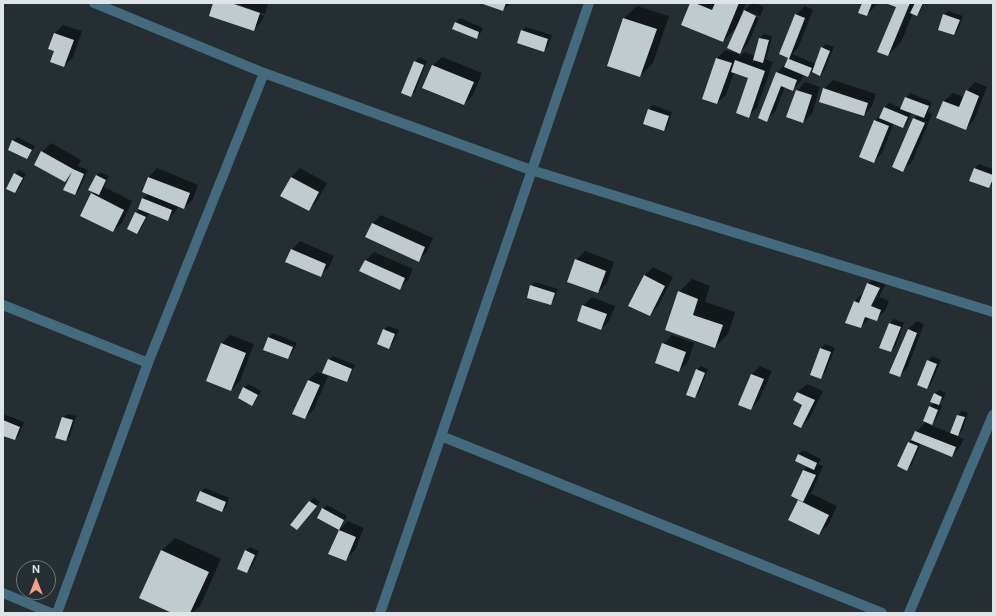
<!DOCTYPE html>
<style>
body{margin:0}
#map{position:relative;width:996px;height:616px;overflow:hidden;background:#252e32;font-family:"DM Sans",sans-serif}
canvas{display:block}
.frame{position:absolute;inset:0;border:4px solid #dfe4e7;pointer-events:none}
.north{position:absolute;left:16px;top:560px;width:40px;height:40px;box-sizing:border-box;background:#252e32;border:1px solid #6f777a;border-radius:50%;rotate:0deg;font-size:11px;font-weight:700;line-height:16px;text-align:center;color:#dfe4e7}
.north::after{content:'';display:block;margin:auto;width:14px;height:18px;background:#f49e88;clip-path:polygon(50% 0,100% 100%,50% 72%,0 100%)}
</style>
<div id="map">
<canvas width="996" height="616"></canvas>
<div class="frame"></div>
<div class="north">N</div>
</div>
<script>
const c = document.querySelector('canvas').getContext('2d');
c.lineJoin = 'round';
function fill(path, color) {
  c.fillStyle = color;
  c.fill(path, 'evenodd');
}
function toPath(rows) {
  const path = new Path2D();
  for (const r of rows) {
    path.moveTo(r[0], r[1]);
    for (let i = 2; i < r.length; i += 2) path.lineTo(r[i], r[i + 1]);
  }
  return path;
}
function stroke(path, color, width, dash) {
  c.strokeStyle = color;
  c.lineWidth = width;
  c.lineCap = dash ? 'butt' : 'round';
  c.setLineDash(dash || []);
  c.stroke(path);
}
fill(toPath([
 [215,3,228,3,264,16,262,21,254,30],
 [234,3,264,3,268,4,265,14],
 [482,3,510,3,503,10],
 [691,3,746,3,741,14,752,3,755,3,764,7,760,16,747,11,747,13,759,18,748,44,739,53,738,26,723,41],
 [863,3,878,3,867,15],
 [888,3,924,3,921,10,917,15,913,13,901,42,888,55,897,7],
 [637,6,669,16,653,63,640,76,624,18],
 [805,6,813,10,798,48,792,54,816,64,822,48,826,44,834,47,824,71,820,75,812,71,808,75,804,74,801,81,793,90,785,87,775,112,766,120,777,73,785,64,787,64,790,57,781,54,796,15],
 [948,11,963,16,958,30,954,34,944,15],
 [460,18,483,28,480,34,476,38,453,28,456,22],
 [63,25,82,31,73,57,64,66,55,33],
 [526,27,552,35,548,46,544,51,522,31],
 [764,34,772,36,767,57,765,59,773,62,757,108,748,116,749,77,734,72,726,95,717,103,703,98,717,58,726,50,740,54,738,58,744,52,755,56,760,38],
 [419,57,427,61,415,92,411,96,415,62],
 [442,57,482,73,473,95,464,104,424,87,433,65],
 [833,80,876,94,872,106,864,115,824,89],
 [805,82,820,87,812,114,803,122,797,91],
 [975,82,987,87,974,120,966,128,944,101,953,93,964,97,967,91],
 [910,93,932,102,928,112,932,114,912,162,903,170,914,119,918,115,911,113,907,123,903,127,894,123,882,153,874,162,875,121,883,112,885,107,889,103,901,108,906,98],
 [653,105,672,112,668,126,664,130,644,123,649,109],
 [17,137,35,146,31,154,27,158,13,141],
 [51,143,81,160,78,166,88,170,79,190,75,194,71,175,65,181,42,152],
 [979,164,993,169,993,183,989,187,970,180,975,168],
 [157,168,198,185,193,199,184,208,178,206,176,211,168,220,149,213,141,229,137,233,136,213,139,210,143,199,148,194,143,192,149,177],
 [300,168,327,183,317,201,308,210,282,195,291,177],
 [19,170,26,174,19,188,15,192,15,174],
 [100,172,109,176,104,187,132,201,122,223,113,231,92,194,94,192,96,176],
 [381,215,433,238,427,252,419,260,372,224],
 [300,241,334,256,329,267,320,276,292,250],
 [585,251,614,262,607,283,598,292,576,260],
 [374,252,413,269,408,280,400,288,366,260],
 [653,267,673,277,658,306,650,315,644,276],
 [876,275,888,280,879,297,889,301,885,311,876,320,870,318,861,327,854,302,863,293,868,284],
 [692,279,710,286,705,302,735,312,728,334,715,347,666,329,679,292],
 [535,282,558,289,554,300,550,304,531,286],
 [592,297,615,306,609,321,601,329,583,306],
 [894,319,904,323,895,347,891,351,890,323],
 [917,321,924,324,908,367,899,376,891,373,908,329],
 [388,326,399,330,393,343,389,347,384,330],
 [273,333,297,343,292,354,288,358,269,337],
 [230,335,254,344,240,381,231,390,221,344],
 [672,335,694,343,688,362,679,371,663,344],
 [825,344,835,348,825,373,821,378,821,349],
 [333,356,355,365,350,377,346,381,329,360],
 [932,356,941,360,931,384,927,388,928,361],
 [701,366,708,369,699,393,695,397,697,370],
 [760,366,772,371,759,400,750,409,752,374],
 [317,372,328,376,314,409,305,418,294,414,308,380],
 [248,384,261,391,256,401,252,405,244,388],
 [807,384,823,391,809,419,801,427,804,404,794,399,798,392],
 [939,390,946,393,943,400,938,404,942,406,936,420,930,425,951,433,958,415,962,411,968,413,962,431,957,436,964,439,960,447,952,456,921,443,911,466,906,470,909,443,912,439,916,432,926,422,930,407,935,402,935,394],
 [3,414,24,422,19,435,15,439,3,435],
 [67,414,76,416,70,436,66,440,63,418],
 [803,450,821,459,818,464,823,466,812,492,810,493,837,506,828,525,819,534,799,501,800,499,793,496,804,470,808,466,796,460,799,454],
 [205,488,229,498,226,507,222,511,201,492],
 [314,497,320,502,297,529,291,525],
 [327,505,347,516,340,529,348,521,364,528,354,551,345,560,329,553,340,529,318,517,323,509],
 [175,538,221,559,200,606,192,613,174,613,140,598,162,550],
 [250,547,259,551,251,568,247,572,245,551]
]), '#0007');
fill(toPath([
 [213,3,231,3,260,13,254,31,209,16],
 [480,3,506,3,503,11],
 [690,3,695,3,712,10,715,3,739,3,723,42,681,25],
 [862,3,872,3,867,16,858,13],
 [885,3,910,3,888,56,877,52,896,7],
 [915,3,923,3,917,16,910,13],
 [744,10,756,16,740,54,727,48],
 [795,14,805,18,789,59,812,68,808,77,784,67,788,58,779,54],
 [943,14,960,20,954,35,938,30],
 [623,18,657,29,640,77,607,66],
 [455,22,479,32,477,39,452,29],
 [521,30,548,39,544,52,517,43],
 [54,33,74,40,64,67,50,62,54,51,48,49],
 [759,38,769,40,763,63,753,60],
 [821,47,830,51,820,76,812,72],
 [716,58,732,63,717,104,702,99],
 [735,60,765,71,749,118,736,113,748,78,731,72],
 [414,61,424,65,411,97,401,93],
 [432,65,474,82,464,105,422,88],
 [776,72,797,80,793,91,781,86,767,122,758,118],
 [823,88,868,103,864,116,819,102],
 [796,90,812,95,803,123,786,117],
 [966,90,979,96,966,130,936,118,943,101,959,107],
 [905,97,929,106,924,118,900,109],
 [884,107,908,117,903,128,879,118],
 [648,109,669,116,664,131,643,124],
 [913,118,925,123,903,172,892,167],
 [874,120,889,126,874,163,859,157],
 [12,140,32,150,27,159,8,150],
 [41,151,73,169,84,174,75,195,63,190,72,172,65,182,34,165],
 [974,168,993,175,993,179,989,188,969,181],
 [14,173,23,178,15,193,6,189],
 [96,175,106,180,99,195,88,190],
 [148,177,190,193,184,209,142,192],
 [291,177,319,192,309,211,280,196],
 [91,193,124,210,113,232,80,216],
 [142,198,172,210,168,221,138,209],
 [135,212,146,217,137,234,127,229],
 [372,223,425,247,419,262,365,237],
 [291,249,326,264,321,277,285,262],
 [575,259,606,271,598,293,567,282],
 [365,260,405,278,400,290,359,271],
 [644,275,665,286,650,316,628,306],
 [867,283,880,288,871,306,881,310,877,321,865,317,861,328,845,323,854,301,859,303],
 [530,285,555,293,551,305,527,298],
 [678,291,698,299,693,315,723,325,715,348,665,330],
 [582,305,607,314,601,330,577,321],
 [889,323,901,327,891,352,879,348],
 [383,329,395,334,389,349,377,344],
 [908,329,917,333,900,377,889,373],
 [268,337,293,347,288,359,263,350],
 [221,343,246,353,231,391,206,381],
 [662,343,686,352,679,372,655,363],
 [820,348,831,352,821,379,810,375],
 [328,359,352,369,347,382,322,373],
 [927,360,937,364,927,389,917,385],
 [696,369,705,373,695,398,686,395],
 [751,374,764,379,751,410,738,405],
 [308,380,320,385,305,419,292,414],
 [243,387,258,395,252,406,238,398],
 [797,392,815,400,801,428,793,424,802,405,793,400],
 [934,393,942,397,939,405,930,402],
 [929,406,938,410,932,425,923,421],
 [957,415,965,417,958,436,950,433],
 [62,417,73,420,66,441,55,438],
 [3,420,20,427,15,440,3,436],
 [915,431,956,447,952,457,911,440],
 [908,442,918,446,907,471,897,466],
 [798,454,817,463,814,470,795,461],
 [803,470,816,475,803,502,791,496],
 [200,491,226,502,222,512,196,501],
 [798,500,829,515,819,535,788,520],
 [309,501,317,506,297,530,290,525],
 [322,508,344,520,339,530,317,518],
 [339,530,356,537,346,561,328,554],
 [161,550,209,572,190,613,172,613,139,598],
 [245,550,255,555,247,573,237,569]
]), '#c0cbd0');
stroke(toPath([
 [94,3,264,73,531,170,993,312],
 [3,305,148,363],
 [441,436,882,613],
 [3,593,51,613],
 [57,613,148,363,264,73],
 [380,613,441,436,589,3],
 [909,613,993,415]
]), '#446b7d', 10);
</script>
